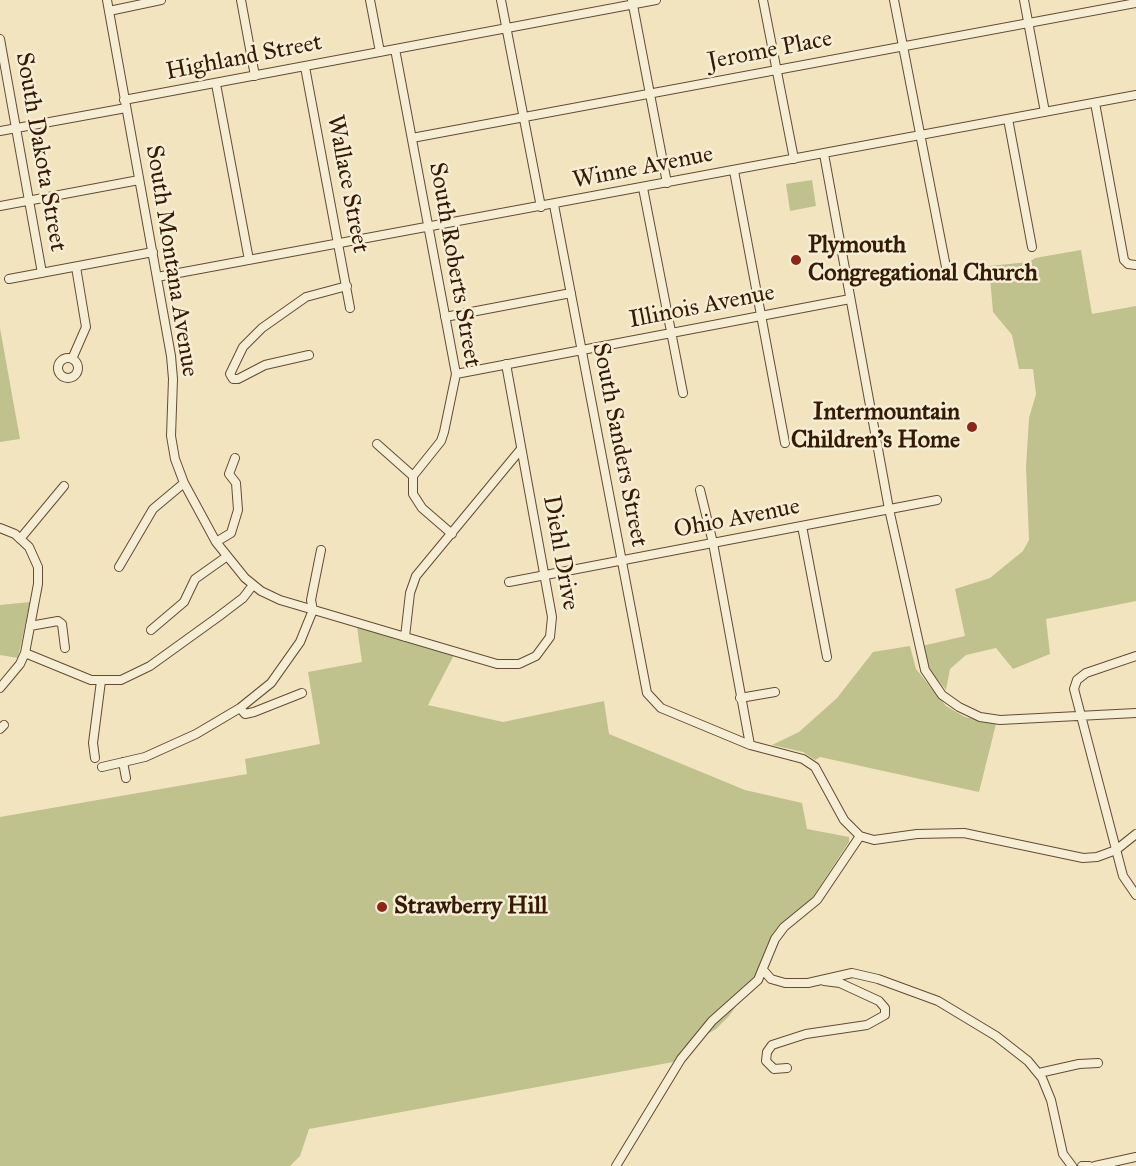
<!DOCTYPE html>
<style>
body{margin:0}
canvas{display:block;background:#f1e4bf}
</style>
<canvas width="1136" height="1166"></canvas>
<script>
const c = document.querySelector('canvas').getContext('2d');
c.lineJoin = 'round';
function fill(path, color) {
  c.fillStyle = color;
  c.fill(path, 'evenodd');
}
function toPath(rows) {
  const path = new Path2D();
  for (const r of rows) {
    if (r.length === 3) {
      path.moveTo(r[0] + r[2], r[1]);
      path.arc(r[0], r[1], r[2], 0, 2 * Math.PI);
      continue;
    }
    path.moveTo(r[0], r[1]);
    for (let i = 2; i < r.length; i += 2) path.lineTo(r[i], r[i + 1]);
  }
  return path;
}
function stroke(path, color, width, dash) {
  c.strokeStyle = color;
  c.lineWidth = width;
  c.lineCap = dash ? 'butt' : 'round';
  c.setLineDash(dash || []);
  c.stroke(path);
}
function label(font, color, halo, rows, align = 'center') {
  c.font = font + ' "IM FELL Great Primer",serif';
  c.lineWidth = 5;
  c.setLineDash([]);
  c.textBaseline = 'middle';
  c.strokeStyle = halo;
  c.fillStyle = color;
  for (const [text, x, y, turn = 0] of rows) {
    c.save();
    c.translate(x, y);
    c.rotate((+turn || 0) * Math.PI / 180);
    c.textAlign = isNaN(turn) ? turn : align;
    if (halo) c.strokeText(text, 0, 0);
    c.fillText(text, 0, 0);
    c.restore();
  }
}
fill(toPath([
 [812,180,816,206,790,211,786,184],
 [1081,250,1092,314,1136,306,1136,601,1046,619,1050,654,1013,669,996,648,966,655,950,669,946,690,931,672,922,646,965,636,955,589,990,578,1023,551,1029,540,1026,467,1029,418,1036,394,1033,369,1019,369,1012,335,993,312,989,266,1029,262,1035,258],
 [0,328,20,439,0,442],
 [30,602,18,658,0,655,0,605],
 [357,627,454,655,428,705,503,722,604,701,609,734,745,790,802,803,807,829,849,837,849,842,811,900,779,926,767,945,762,970,729,1016,716,1029,699,1039,684,1060,309,1129,300,1156,290,1166,0,1166,0,817,247,774,245,759,320,744,308,672,362,662],
 [910,646,916,669,946,706,965,717,996,724,979,792,820,757,815,760,803,752,772,745,799,732,837,698,873,652]
]), '#c0c28e');
const minor = toPath([
 [107,0,171,356,173,379,171,436,175,459,184,483,216,542,245,578,261,591,280,600,497,664,519,664,536,656,550,637,552,617,506,364],
 [241,0,255,76],
 [370,0,380,52],
 [501,0,541,207],
 [632,0,667,183],
 [763,0,794,159],
 [894,0,947,272],
 [1024,0,1045,112],
 [109,11,161,0],
 [0,39,42,273],
 [395,49,456,374,444,432,441,441,413,476,413,494,422,508,452,534],
 [305,67,350,308],
 [216,84,249,260],
 [124,100,656,0],
 [1095,103,1124,260,1128,264,1136,265],
 [1008,119,1032,247],
 [0,131,126,108],
 [412,138,1136,3],
 [824,154,889,509,925,670,942,695,959,707,980,717,1000,720,1136,713],
 [734,171,785,443],
 [643,188,683,393],
 [554,205,647,693,661,708,750,745,803,759,815,767,844,820,860,836,874,840,917,834,964,833,1083,858,1097,857,1116,850,1136,834],
 [0,206,139,180],
 [157,277,1136,95],
 [9,279,153,252],
 [445,317,571,293],
 [309,355,265,365,238,379,233,379,230,374,243,347,262,328,306,297,347,286],
 [68,368,10],
 [72,359,86,327,76,267],
 [456,374,850,299],
 [377,444,413,476],
 [700,490,713,543,750,745],
 [802,526,827,657],
 [0,528,15,534,29,547,38,567,38,584,25,653,20,664,0,688],
 [20,539,64,486],
 [216,542,231,533,238,510,236,483,229,474,235,458],
 [119,567,153,509,184,483],
 [509,582,937,500],
 [30,626,58,621,62,624,65,648],
 [151,630,184,602,195,579,226,557],
 [405,637,410,593,416,576,521,449],
 [25,653,91,680,121,680,150,666,218,617,243,598,253,585],
 [1136,656,1086,673,1077,680,1074,689,1123,876,1136,895],
 [740,698,775,692],
 [240,708,245,714,254,712,302,693],
 [0,729,4,725],
 [95,758,93,743,101,681],
 [123,762,126,778],
 [102,767,145,757,196,734,240,708,271,683,300,642,313,610,311,600,321,550],
 [764,971,771,979,785,983,808,983,852,973,878,979,938,1001,996,1036,1028,1061,1042,1078,1051,1100,1063,1154,1072,1166],
 [787,1068,774,1069,766,1061,767,1052,772,1045,806,1034,867,1025,885,1015,885,1008,879,1001,840,983,824,981],
 [1039,1073,1079,1064,1098,1063],
 [616,1166,681,1059,712,1021,758,980,775,939,784,927,817,900,860,836],
 [1082,1166,1089,1166],
 [1095,1166,1136,1157]
]);
stroke(minor, '#644c34', 10);
stroke(minor, '#f6edd5', 8);
for (const [x, y, r, color] of [
 [796,260,6,"#8f2418"],
 [972,427,6,"#8f2418"],
 [382,907,6,"#8f2418"]
]) {
  const dot = new Path2D();
  dot.arc(x, y, r, 0, 2 * Math.PI);
  c.fillStyle = color;
  c.fill(dot);
  stroke(dot, '#f6edd5', 2);
}
label('24px', '#351a05', '#f6edd5', [
 ["Jerome Place",770,51,-11],
 ["Highland Street",244,58,-11],
 ["South Dakota Street",40,152,80],
 ["Winne Avenue",643,168,-11],
 ["Wallace Street",347,184,79],
 ["South Montana Avenue",171,261,81],
 ["South Roberts Street",454,265,80],
 ["Illinois Avenue",702,307,-11],
 ["South Sanders Street",619,445,79],
 ["Ohio Avenue",737,519,-11],
 ["Diehl Drive",560,553,80]
]);
label('bold 24px', '#351a05', '#f6edd5', [
 ["Plymouth",808,246],
 ["Congregational Church",808,274],
 ["Intermountain",960,413,"right"],
 ["Children's Home",960,441,"right"],
 ["Strawberry Hill",394,907]
], 'left');
</script>
